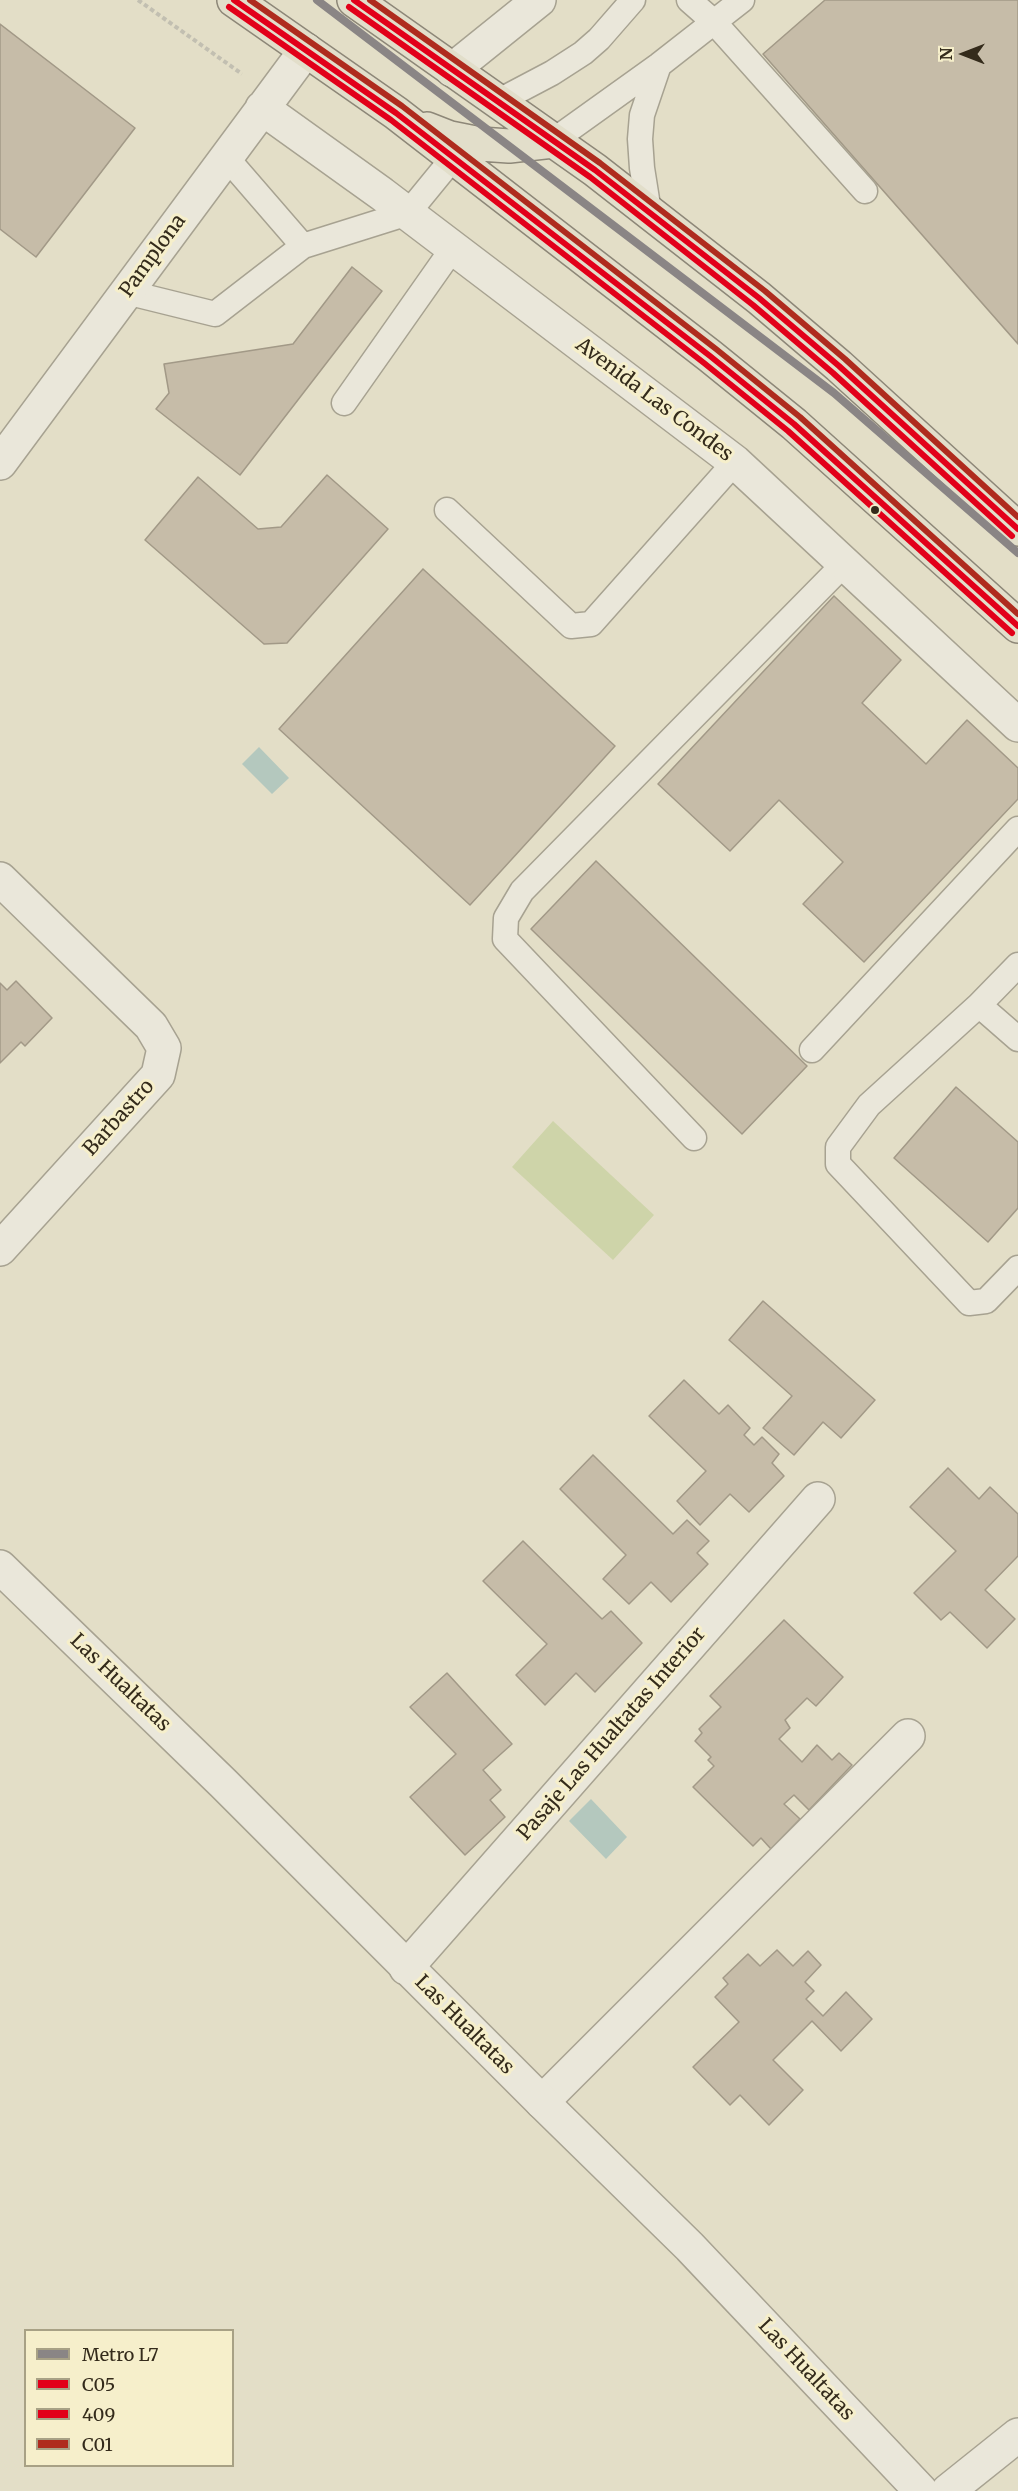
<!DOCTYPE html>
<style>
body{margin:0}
#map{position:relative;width:1018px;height:2491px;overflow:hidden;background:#e3dec7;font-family:Merriweather,serif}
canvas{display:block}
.legend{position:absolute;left:24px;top:2329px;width:210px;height:138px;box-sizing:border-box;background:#f6efcb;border:2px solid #a8a185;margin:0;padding:8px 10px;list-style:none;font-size:18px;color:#342b1b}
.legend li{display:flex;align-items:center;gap:12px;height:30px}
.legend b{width:30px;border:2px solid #a8a185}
.north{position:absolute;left:934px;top:24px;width:60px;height:60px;-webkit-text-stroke:4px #f6efcb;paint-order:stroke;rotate:270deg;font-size:16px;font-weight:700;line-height:24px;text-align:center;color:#342b1b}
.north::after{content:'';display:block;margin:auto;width:21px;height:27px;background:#342b1b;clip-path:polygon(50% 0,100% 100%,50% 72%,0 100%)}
</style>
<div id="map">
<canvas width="1018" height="2491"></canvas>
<ul class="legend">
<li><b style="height:8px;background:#8a8585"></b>Metro L7</li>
<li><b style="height:8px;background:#e2001a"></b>C05</li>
<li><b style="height:8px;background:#e2001a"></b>409</li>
<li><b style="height:8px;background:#af2b1e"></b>C01</li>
</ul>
<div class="north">N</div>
</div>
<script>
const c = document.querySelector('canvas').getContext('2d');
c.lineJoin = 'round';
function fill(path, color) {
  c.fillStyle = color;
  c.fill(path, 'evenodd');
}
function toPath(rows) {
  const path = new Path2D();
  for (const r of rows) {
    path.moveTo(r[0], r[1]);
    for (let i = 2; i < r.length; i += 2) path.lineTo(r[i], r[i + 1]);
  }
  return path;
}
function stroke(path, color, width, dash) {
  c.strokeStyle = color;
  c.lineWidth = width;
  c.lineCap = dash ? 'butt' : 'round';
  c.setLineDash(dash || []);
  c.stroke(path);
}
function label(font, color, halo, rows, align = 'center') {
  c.font = font + ' Merriweather,serif';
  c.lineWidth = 6;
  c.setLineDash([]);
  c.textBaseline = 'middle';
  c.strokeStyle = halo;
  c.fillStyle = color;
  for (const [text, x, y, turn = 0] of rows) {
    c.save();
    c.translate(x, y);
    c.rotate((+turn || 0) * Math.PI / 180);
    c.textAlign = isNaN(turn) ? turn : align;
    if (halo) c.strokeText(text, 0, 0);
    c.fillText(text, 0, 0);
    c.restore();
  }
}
fill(toPath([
 [553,1121,654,1215,613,1260,512,1167]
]), '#ced4a9');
fill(toPath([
 [259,747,289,778,272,794,242,764],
 [591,1799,627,1837,606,1859,569,1821]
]), '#b4c8be');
const building = toPath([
 [825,0,1018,0,1018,344,763,54,825,0],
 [0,24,135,128,36,257,0,229,0,24],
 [352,267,382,291,240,475,156,409,169,393,164,364,293,344,352,267],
 [327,475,388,529,287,643,264,644,145,540,198,477,258,529,281,527,327,475],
 [423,569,615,746,470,905,279,729,423,569],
 [834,596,901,660,862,703,926,764,967,720,1018,768,1018,799,864,962,803,904,843,862,779,800,730,851,658,784,834,596],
 [596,861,807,1066,742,1134,531,929,596,861],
 [16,981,52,1018,25,1046,21,1042,0,1063,0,983,7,990,16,981],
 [956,1087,1018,1142,1018,1208,988,1242,894,1158,956,1087],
 [763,1301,875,1400,841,1438,823,1422,794,1455,763,1428,792,1396,729,1340,763,1301],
 [684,1380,719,1414,728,1405,750,1428,744,1435,754,1445,762,1437,779,1454,772,1463,784,1476,749,1512,730,1494,700,1525,677,1501,706,1471,649,1416,684,1380],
 [593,1455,673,1534,687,1520,709,1541,697,1553,708,1564,671,1602,651,1582,629,1604,603,1579,626,1555,560,1489,593,1455],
 [948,1468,979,1499,990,1487,1018,1514,1018,1556,985,1590,1015,1619,987,1648,950,1612,941,1620,914,1593,956,1551,910,1507,948,1468],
 [523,1541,602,1619,611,1611,642,1643,595,1692,576,1673,545,1705,516,1675,547,1644,483,1581,523,1541],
 [784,1620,843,1677,816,1706,807,1698,785,1720,790,1728,779,1739,802,1762,817,1745,832,1760,839,1753,852,1765,809,1810,794,1795,784,1804,800,1819,771,1849,761,1838,753,1846,693,1787,714,1766,708,1760,711,1757,695,1741,702,1733,699,1729,721,1707,710,1696,784,1620],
 [447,1673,512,1744,483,1770,501,1790,490,1800,505,1817,465,1855,410,1797,456,1754,410,1707,447,1673],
 [777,1950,793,1966,808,1951,821,1965,805,1982,814,1991,806,1999,823,2016,846,1992,872,2019,841,2051,812,2021,773,2060,803,2090,769,2125,740,2095,730,2105,693,2067,739,2022,715,1997,728,1984,723,1978,748,1954,760,1966,777,1950]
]);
fill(building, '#c6bca8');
stroke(building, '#a29987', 1.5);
const service = toPath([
 [689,0,714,22,865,191],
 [497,102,552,73,583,53,599,39,633,0],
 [553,141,659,65,742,0],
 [649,212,642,168,640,139,642,115,659,65],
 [303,246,408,213,453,158],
 [126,292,215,314,303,246,226,157],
 [344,403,453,248],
 [447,510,571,626,591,624,735,462],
 [1018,965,979,1005,1018,1039],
 [979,1005,869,1105,838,1147,838,1164,969,1303,986,1301,1018,1268],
 [812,1050,1018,829],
 [694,1138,505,939,506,918,522,891,844,564]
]);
const minor = toPath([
 [452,70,539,0],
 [262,108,382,194,735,462,1018,725],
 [0,463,306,50],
 [0,879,151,1026,164,1048,158,1075,0,1249],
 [406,1968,818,1499],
 [542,2102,908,1736],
 [948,2491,1018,2435]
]);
const tertiary = toPath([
 [0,1567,223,1783,542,2102,690,2247,921,2491]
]);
const primary = toPath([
 [234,0,396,113,710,356,794,424,1018,626],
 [354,0,595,170,759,298,839,366,1018,529],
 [427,129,450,138,480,144,509,146,553,141]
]);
stroke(service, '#a7a291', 27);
stroke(minor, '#a7a291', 36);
stroke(tertiary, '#a7a291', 36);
stroke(primary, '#8d8778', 36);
stroke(toPath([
 [138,0,242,74]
]), '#c2bfb1', 4, [4.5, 3]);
stroke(service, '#eae7da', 24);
stroke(minor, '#eae7da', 33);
stroke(tertiary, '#eae7da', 33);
stroke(primary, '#e2deca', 33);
stroke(toPath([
 [234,0,396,113,710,356,794,424,1018,626],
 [354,0,595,170,759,298,839,366,1018,529]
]), '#e2001a', 6);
stroke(toPath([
 [229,7,391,120,704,363,788,431,1012,633],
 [349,7,590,177,753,305,833,373,1012,536]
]), '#e2001a', 6);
stroke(toPath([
 [250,0,402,106,716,349,800,417,1018,614],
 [370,0,600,163,765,291,845,359,1018,517]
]), '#af2b1e', 6);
stroke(toPath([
 [317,0,834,393,1018,553]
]), '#8a8585', 8);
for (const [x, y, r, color] of [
 [875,510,5,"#342b1b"]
]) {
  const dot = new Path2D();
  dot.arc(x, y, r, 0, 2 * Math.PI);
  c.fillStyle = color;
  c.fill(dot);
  stroke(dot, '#f6efcb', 2);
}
label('20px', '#342b1b', '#f6efcb', [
 ["Pamplona",153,256,-54],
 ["Avenida Las Condes",654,400,37],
 ["Barbastro",119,1118,-48],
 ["Las Hualtatas",120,1683,44],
 ["Pasaje Las Hualtatas Interior",612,1734,-49],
 ["Las Hualtatas",464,2025,45],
 ["Las Hualtatas",806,2370,47]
]);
</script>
